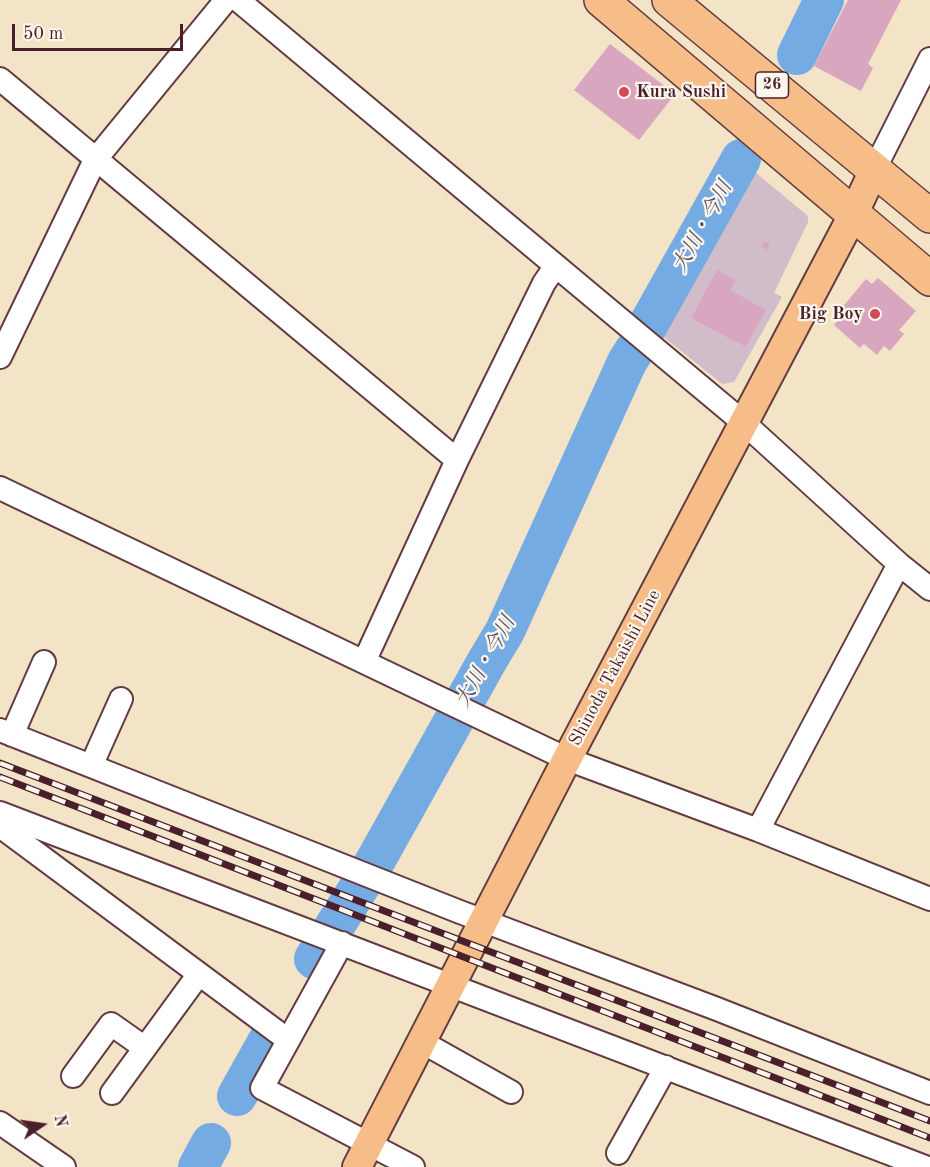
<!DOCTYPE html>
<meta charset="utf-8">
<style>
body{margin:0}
#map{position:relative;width:930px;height:1167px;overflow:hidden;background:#f3e3c7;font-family:"Old Standard TT",serif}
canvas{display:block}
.north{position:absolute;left:12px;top:1095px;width:60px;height:60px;-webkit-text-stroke:4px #fbf7ec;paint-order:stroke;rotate:77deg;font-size:16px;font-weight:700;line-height:24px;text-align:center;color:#4a1f2b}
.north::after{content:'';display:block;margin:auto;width:21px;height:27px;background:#4a1f2b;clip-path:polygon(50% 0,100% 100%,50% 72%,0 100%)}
.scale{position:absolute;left:12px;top:24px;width:171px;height:27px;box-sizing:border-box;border:3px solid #4a1f2b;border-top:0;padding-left:8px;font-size:18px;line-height:21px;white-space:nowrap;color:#4a1f2b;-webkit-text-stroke:4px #fbf7ec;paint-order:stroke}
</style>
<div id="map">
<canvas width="930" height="1167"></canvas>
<div class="north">N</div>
<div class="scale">50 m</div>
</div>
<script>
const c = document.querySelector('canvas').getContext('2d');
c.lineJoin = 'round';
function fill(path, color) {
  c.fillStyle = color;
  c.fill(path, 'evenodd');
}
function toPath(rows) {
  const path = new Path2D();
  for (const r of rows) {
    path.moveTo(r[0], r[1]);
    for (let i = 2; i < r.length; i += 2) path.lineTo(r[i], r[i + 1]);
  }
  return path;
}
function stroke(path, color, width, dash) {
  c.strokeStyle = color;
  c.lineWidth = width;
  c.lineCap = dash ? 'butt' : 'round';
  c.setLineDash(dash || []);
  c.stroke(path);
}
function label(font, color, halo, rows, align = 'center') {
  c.font = font + ' "Old Standard TT","Noto Serif JP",serif';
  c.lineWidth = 4.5;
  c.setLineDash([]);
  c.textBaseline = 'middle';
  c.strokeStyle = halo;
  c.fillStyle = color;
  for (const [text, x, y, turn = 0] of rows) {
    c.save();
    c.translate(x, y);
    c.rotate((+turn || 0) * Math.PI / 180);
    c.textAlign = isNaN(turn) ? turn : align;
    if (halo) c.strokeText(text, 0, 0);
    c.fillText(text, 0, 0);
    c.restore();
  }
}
fill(toPath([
 [755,172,808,216,808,222,774,293,782,297,734,382,722,384,659,333]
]), '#d1bdca');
stroke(toPath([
 [797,55,824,0],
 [647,327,741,159],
 [314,959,373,865,487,661,505,631,627,362,634,351],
 [237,1096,270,1037],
 [198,1167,211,1143]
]), '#74abe3', 40);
fill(toPath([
 [848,0,901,0,868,64,873,68,861,91,814,66],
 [610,44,675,94,639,140,574,90],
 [764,241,770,244,767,250,762,247],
 [717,270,736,280,730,290,766,310,746,347,691,318],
 [878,278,916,311,899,330,904,334,890,351,884,346,877,355,864,344,860,348,834,325,838,320,834,317,866,279,872,284]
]), '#d9a6bf');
const minor = toPath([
 [238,0,744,423,899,564,930,589],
 [0,79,457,460],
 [874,170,930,59],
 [0,357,95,160,226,0],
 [0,488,567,759,758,830,930,899],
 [364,662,457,460,544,283,555,267],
 [0,730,460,912,717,1009,930,1093],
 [12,735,44,662],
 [91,766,121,699],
 [0,813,925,1167],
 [0,826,288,1040],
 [758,830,899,564],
 [342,943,262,1088,413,1167],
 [422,1042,511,1092],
 [73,1076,111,1024,145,1048],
 [112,1093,199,974],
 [0,1123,64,1167],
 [618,1153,666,1067]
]);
const major = toPath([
 [357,1167,567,759,853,215,874,170]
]);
const highway = toPath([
 [601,0,930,279],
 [669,0,930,216]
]);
stroke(minor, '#633c42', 26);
stroke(major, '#633c42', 32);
stroke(highway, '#633c42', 36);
stroke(minor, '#fff', 22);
stroke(major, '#f7bd88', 28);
stroke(highway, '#f7bd88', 33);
const rail = toPath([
 [0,763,930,1121],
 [0,777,930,1138]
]);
stroke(rail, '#4a1f2b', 7);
stroke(rail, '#fbf7ec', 4.5, [14]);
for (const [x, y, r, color] of [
 [624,92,6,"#d1495b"],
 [875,314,6,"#d1495b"]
]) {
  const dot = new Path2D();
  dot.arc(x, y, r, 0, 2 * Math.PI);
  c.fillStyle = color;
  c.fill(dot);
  stroke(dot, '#fbf7ec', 2);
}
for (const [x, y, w] of [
 [772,85,33]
]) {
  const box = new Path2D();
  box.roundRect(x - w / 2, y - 13, w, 26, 4.5);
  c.fillStyle = '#fbf7ec';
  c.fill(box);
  stroke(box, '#4a1f2b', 1.5);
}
label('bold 16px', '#4a1f2b', null, [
 ["26",772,85]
]);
label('bold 18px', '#4a1f2b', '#fbf7ec', [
 ["Kura Sushi",636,92],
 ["Big Boy",863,314,"right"]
], 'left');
label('18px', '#4a1f2b', '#fbf7ec', [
 ["Shinoda Takaishi Line",615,668,-62]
]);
label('italic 20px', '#59506b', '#fbf7ec', [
 ["大川・今川",703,227,-61],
 ["大川・今川",486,662,-61]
]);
</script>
